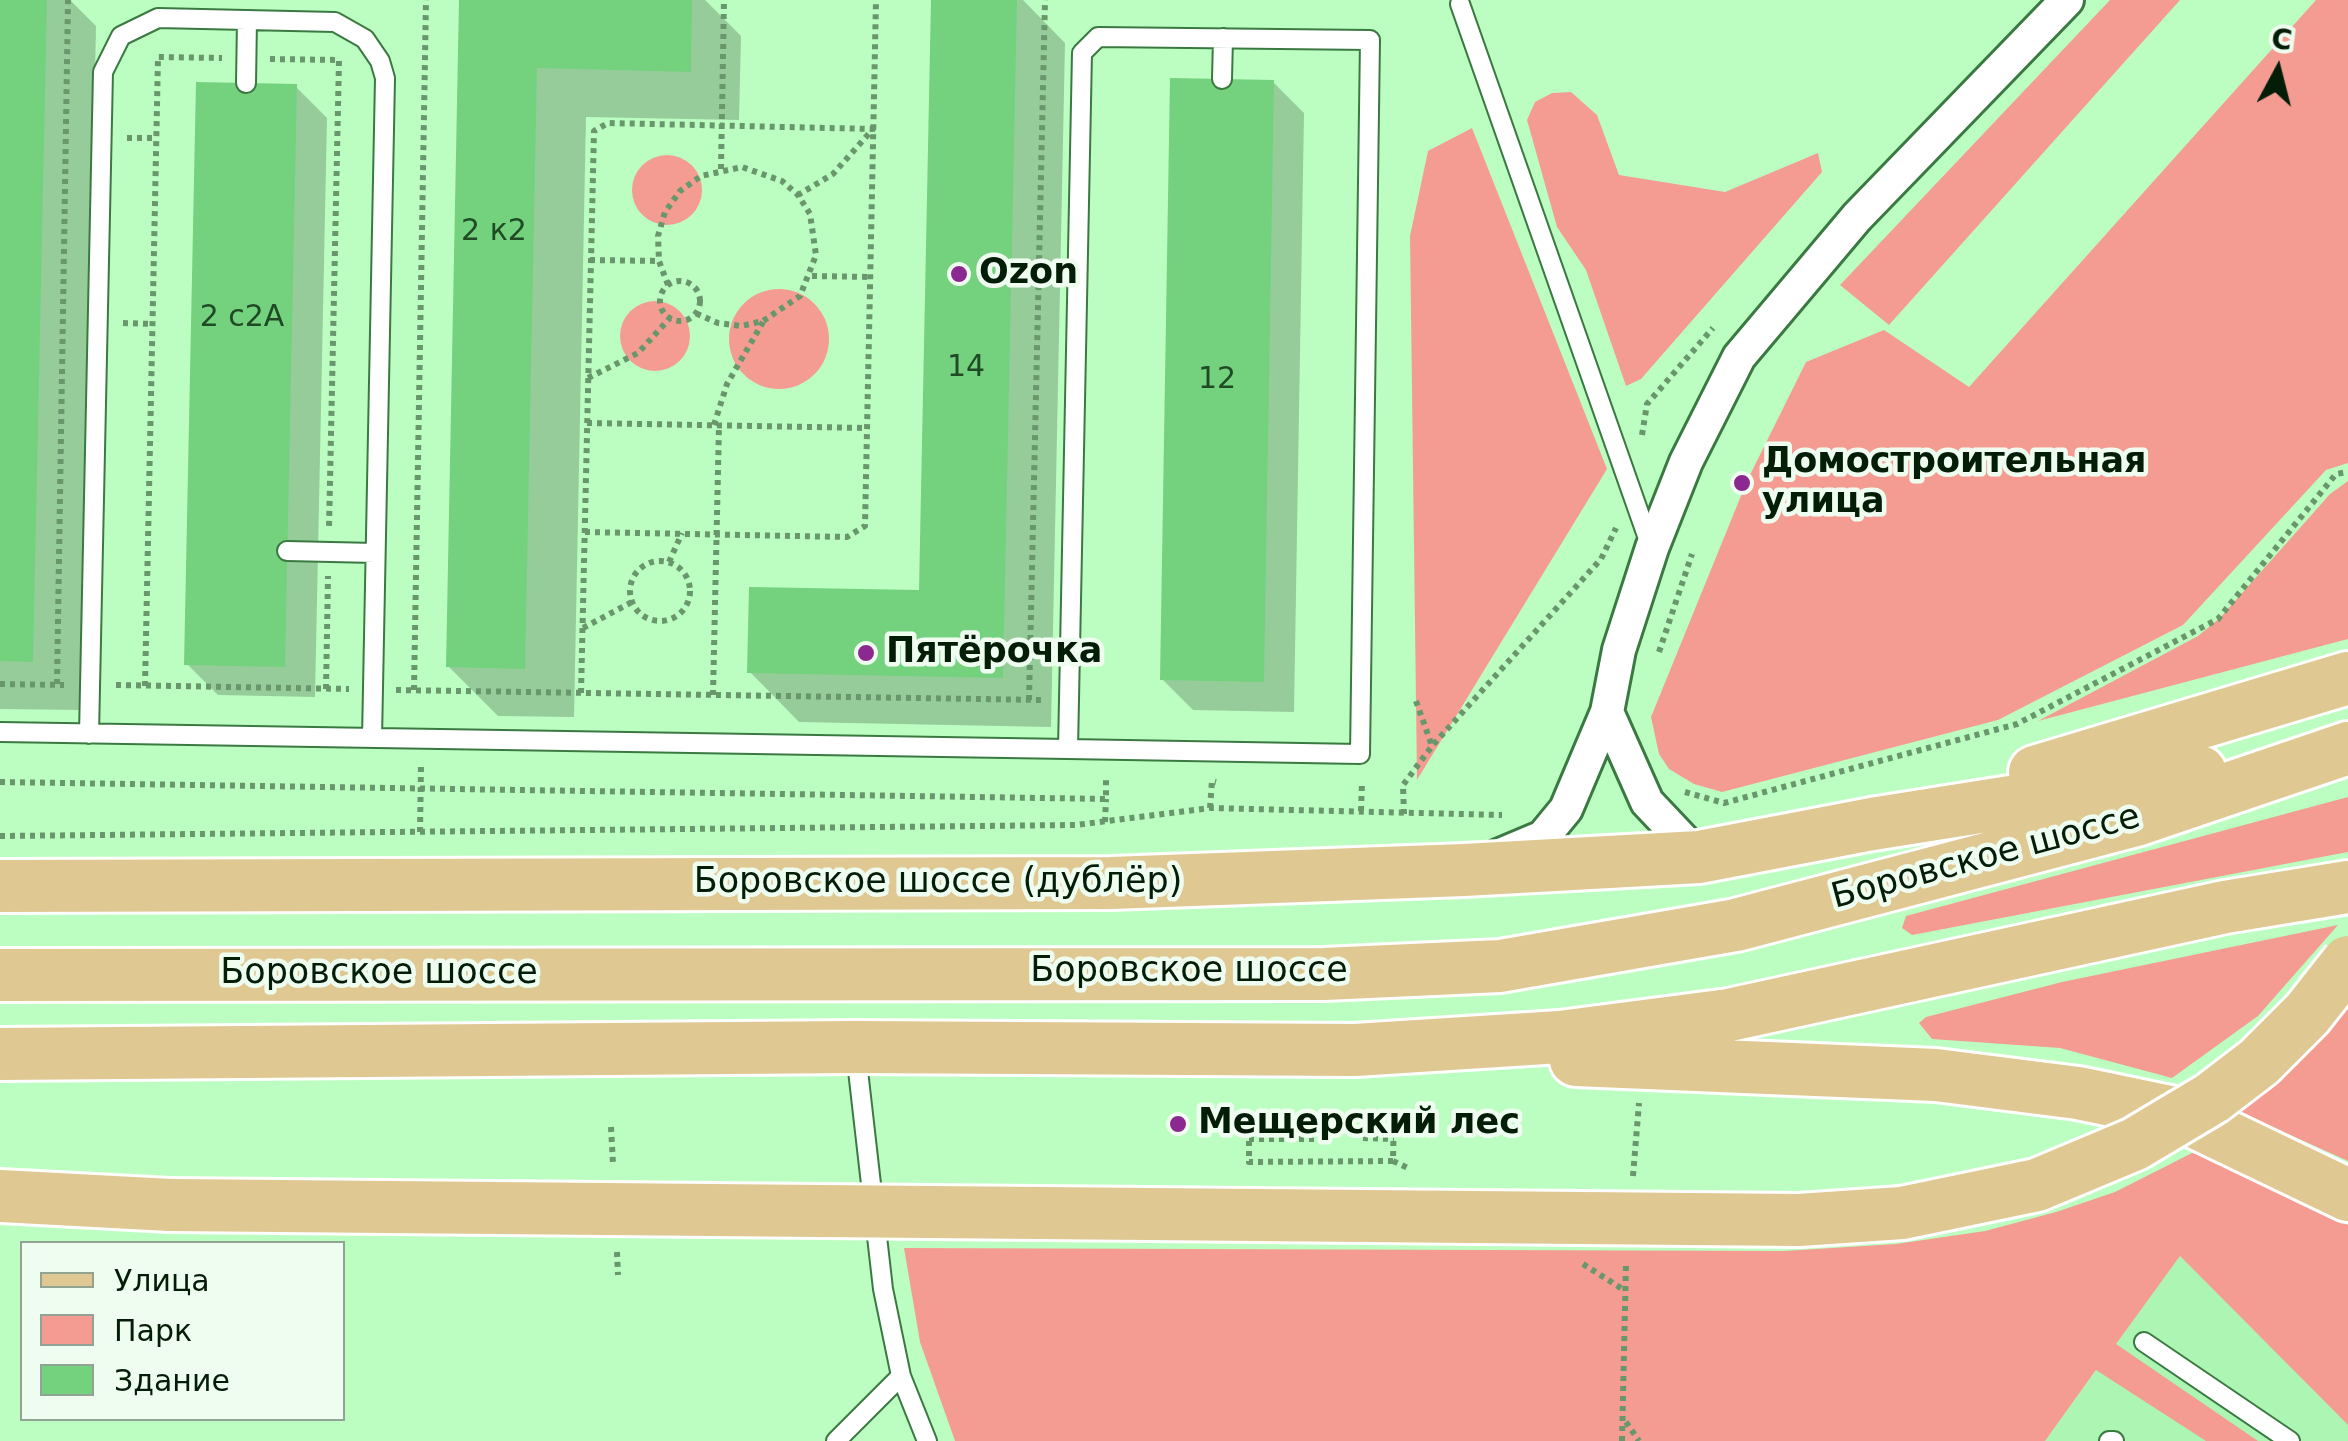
<!DOCTYPE html>
<meta charset="utf-8">
<style>
body{margin:0}
#map{position:relative;width:2348px;height:1441px;overflow:hidden;background:#bcfec1;font-family:"DejaVu Sans",sans-serif}
canvas{display:block}
.legend{position:absolute;left:20px;top:1241px;width:325px;height:180px;box-sizing:border-box;background:#effcf0;border:2px solid #91a393;margin:0;padding:12px 18px;list-style:none;font-size:30px;color:#041d07}
.legend li{display:flex;align-items:center;gap:20px;height:50px}
.legend b{width:50px;border:2px solid #91a393}
.north{position:absolute;left:2228px;top:20px;width:100px;height:100px;-webkit-text-stroke:8px #effcf0;paint-order:stroke;rotate:7deg;font-size:28px;font-weight:700;line-height:40px;text-align:center;color:#041d07}
.north::after{content:'';display:block;margin:auto;width:35px;height:45px;background:#041d07;clip-path:polygon(50% 0,100% 100%,50% 72%,0 100%)}
</style>
<div id="map">
<canvas width="2348" height="1441"></canvas>
<ul class="legend">
<li><b style="height:12px;background:#dfc892"></b>Улица</li>
<li><b style="height:28px;background:#f59c92"></b>Парк</li>
<li><b style="height:28px;background:#74d17e"></b>Здание</li>
</ul>
<div class="north">С</div>
</div>
<script>
const c = document.querySelector('canvas').getContext('2d');
c.lineJoin = 'round';
function fill(path, color) {
  c.fillStyle = color;
  c.fill(path, 'evenodd');
}
function toPath(rows) {
  const path = new Path2D();
  for (const r of rows) {
    if (r.length === 3) {
      path.moveTo(r[0] + r[2], r[1]);
      path.arc(r[0], r[1], r[2], 0, 2 * Math.PI);
      continue;
    }
    path.moveTo(r[0], r[1]);
    for (let i = 2; i < r.length; i += 2) path.lineTo(r[i], r[i + 1]);
  }
  return path;
}
function stroke(path, color, width, dash) {
  c.strokeStyle = color;
  c.lineWidth = width;
  c.lineCap = dash ? 'butt' : 'round';
  c.setLineDash(dash || []);
  c.stroke(path);
}
function label(font, color, halo, rows, align = 'center') {
  c.font = font + ' "DejaVu Sans",sans-serif';
  c.lineWidth = 9;
  c.setLineDash([]);
  c.textBaseline = 'middle';
  c.strokeStyle = halo;
  c.fillStyle = color;
  for (const [text, x, y, turn = 0] of rows) {
    c.save();
    c.translate(x, y);
    c.rotate((+turn || 0) * Math.PI / 180);
    c.textAlign = isNaN(turn) ? turn : align;
    if (halo) c.strokeText(text, 0, 0);
    c.fillText(text, 0, 0);
    c.restore();
  }
}
fill(toPath([
 [2180,1256,2348,1425,2348,1441,2045,1441]
]), '#acf5b2');
fill(toPath([
 [2110,0,2180,0,1889,325,1840,285],
 [2316,0,2348,0,2348,463,2326,470,2183,625,1998,720,1722,792,1694,784,1669,769,1659,754,1651,717,1747,481,1806,362,1884,330,1969,387],
 [1571,92,1597,115,1619,175,1725,192,1818,153,1822,172,1641,379,1626,386,1586,270,1557,227,1527,120,1535,102,1552,93],
 [1472,128,1607,469,1417,780,1410,236,1428,151],
 [667,190,35],
 [779,339,50],
 [655,336,35],
 [2348,481,2348,639,2038,721,2198,636,2220,618,2330,494],
 [2348,797,2348,852,1912,935,1902,928,1906,916],
 [2338,925,2258,1016,2172,1078,2060,1048,1932,1039,1919,1023,1926,1017,2062,982],
 [2348,1006,2348,1161,2237,1111,2306,1051],
 [2200,1149,2348,1225,2348,1425,2180,1256,2116,1344,2258,1441,2206,1441,2096,1370,2045,1441,955,1441,920,1342,904,1248,1784,1251,1896,1244,1985,1231,2056,1212,2115,1192]
]), '#f59c92');
fill(toPath([
 [0,0,70,0,96,26,82,710,0,709],
 [461,0,705,0,741,36,739,120,586,117,574,717,498,716,448,666],
 [934,0,1023,0,1065,43,1051,727,799,722,750,672,922,593],
 [1273,82,1304,113,1294,712,1193,710,1162,679],
 [296,87,327,118,315,697,218,695,187,664]
]), '#0003');
fill(toPath([
 [0,0,47,0,33,662,0,661],
 [459,0,692,0,691,72,537,68,525,669,446,667],
 [931,0,1017,0,1003,678,747,673,749,587,919,590],
 [1170,78,1274,80,1264,682,1160,680],
 [196,82,297,84,285,667,184,665]
]), '#74d17e');
const lane = toPath([
 [1460,4,1651,547],
 [1098,37,1370,40,1360,754,1068,749,1082,53,1098,37],
 [1222,79,1223,38],
 [246,83,247,20],
 [287,551,375,553],
 [0,732,1068,749],
 [89,734,103,72,121,36,158,18,335,22,365,39,380,61,385,78,372,738],
 [856,1053,883,1289,901,1376,927,1441],
 [2144,1342,2290,1441],
 [836,1441,901,1376],
 [2109,1441,2114,1441]
]);
const street = toPath([
 [1498,856,1543,837,1566,809,1607,712],
 [1699,857,1647,802,1607,712,1619,650,1652,548,1686,462,1739,357,1857,217,2067,0]
]);
const primary = toPath([
 [2035,772,2348,678],
 [0,886,1111,883,1464,870,1699,857,1872,824,2200,772],
 [0,975,1324,974,1500,966,1736,925,2139,819,2348,748],
 [0,1054,855,1047,1355,1050,1560,1037,1729,1015,2225,907,2348,887],
 [1576,1060,1936,1075,2078,1093,2179,1114,2348,1195],
 [0,1196,170,1205]
]);
stroke(lane, '#3b7942', 22);
stroke(street, '#3b7942', 38);
stroke(primary, '#fff', 58);
stroke(toPath([
 [270,59,339,60,329,528],
 [127,138,156,138],
 [721,169,724,0],
 [590,260,659,261],
 [812,276,870,277],
 [680,301,20],
 [668,285,659,261,658,236,665,212,680,191,701,176,742,167,782,181,798,195,810,214,816,255,800,296,763,321,741,326,718,323,695,313],
 [123,323,152,324],
 [588,378,638,353,670,318],
 [587,423,867,428],
 [714,425,727,384,763,322],
 [1642,435,1647,404,1713,328],
 [585,532,847,537,865,526,876,0],
 [660,591,30],
 [669,562,682,533],
 [583,628,632,602],
 [1659,652,1692,554],
 [0,684,64,685],
 [57,684,68,0],
 [116,685,349,689],
 [145,686,158,57,222,58],
 [326,689,328,576],
 [396,690,1044,700],
 [414,690,426,0],
 [581,693,594,131,608,123,873,129,833,174,798,195],
 [713,695,719,425],
 [1029,700,1045,0],
 [1416,701,1432,746],
 [0,782,1106,799,1106,776],
 [1685,792,1724,803,2017,724,2218,619,2336,474,2348,472],
 [1210,808,1212,781,1216,782],
 [1361,811,1362,782],
 [1404,814,1403,785,1432,746,1601,559,1616,528],
 [1105,822,1106,799],
 [420,832,421,765],
 [0,836,1076,825,1210,808,1502,815],
 [1249,1111,1249,1162,1393,1161,1394,1110],
 [611,1127,613,1164],
 [1363,1138,1394,1139],
 [1249,1139,1332,1139],
 [1393,1161,1410,1169],
 [1633,1176,1639,1103],
 [617,1252,618,1275],
 [1583,1264,1624,1290],
 [1626,1422,1639,1441],
 [1622,1441,1626,1263]
]), '#68976c', 6, [5, 5]);
stroke(lane, '#fff', 18);
stroke(street, '#fff', 32);
stroke(primary, '#dfc892', 52);
const primaryBridge = toPath([
 [170,1205,1799,1220,1902,1213,2037,1185,2135,1144,2212,1098,2259,1062,2307,1014,2348,962]
]);
stroke(primaryBridge, '#fff', 58, []);
stroke(primaryBridge, '#dfc892', 52);
for (const [x, y, r, color] of [
 [959,274,10,"#8c2990"],
 [1742,483,10,"#8c2990"],
 [866,653,10,"#8c2990"],
 [1178,1124,10,"#8c2990"]
]) {
  const dot = new Path2D();
  dot.arc(x, y, r, 0, 2 * Math.PI);
  c.fillStyle = color;
  c.fill(dot);
  stroke(dot, '#effcf0', 4);
}
label('30px', '#204a25', null, [
 ["2 к2",494,232],
 ["2 с2А",242,318],
 ["14",966,368],
 ["12",1217,380]
]);
label('bold 35px', '#041d07', '#effcf0', [
 ["Ozon",979,274],
 ["Домостроительная",1762,463],
 ["улица",1762,503],
 ["Пятёрочка",886,653],
 ["Мещерский лес",1198,1124]
], 'left');
label('35px', '#041d07', '#effcf0', [
 ["Боровское шоссе",1986,858,-15],
 ["Боровское шоссе (дублёр)",938,883],
 ["Боровское шоссе",1189,972],
 ["Боровское шоссе",379,974]
]);
</script>
